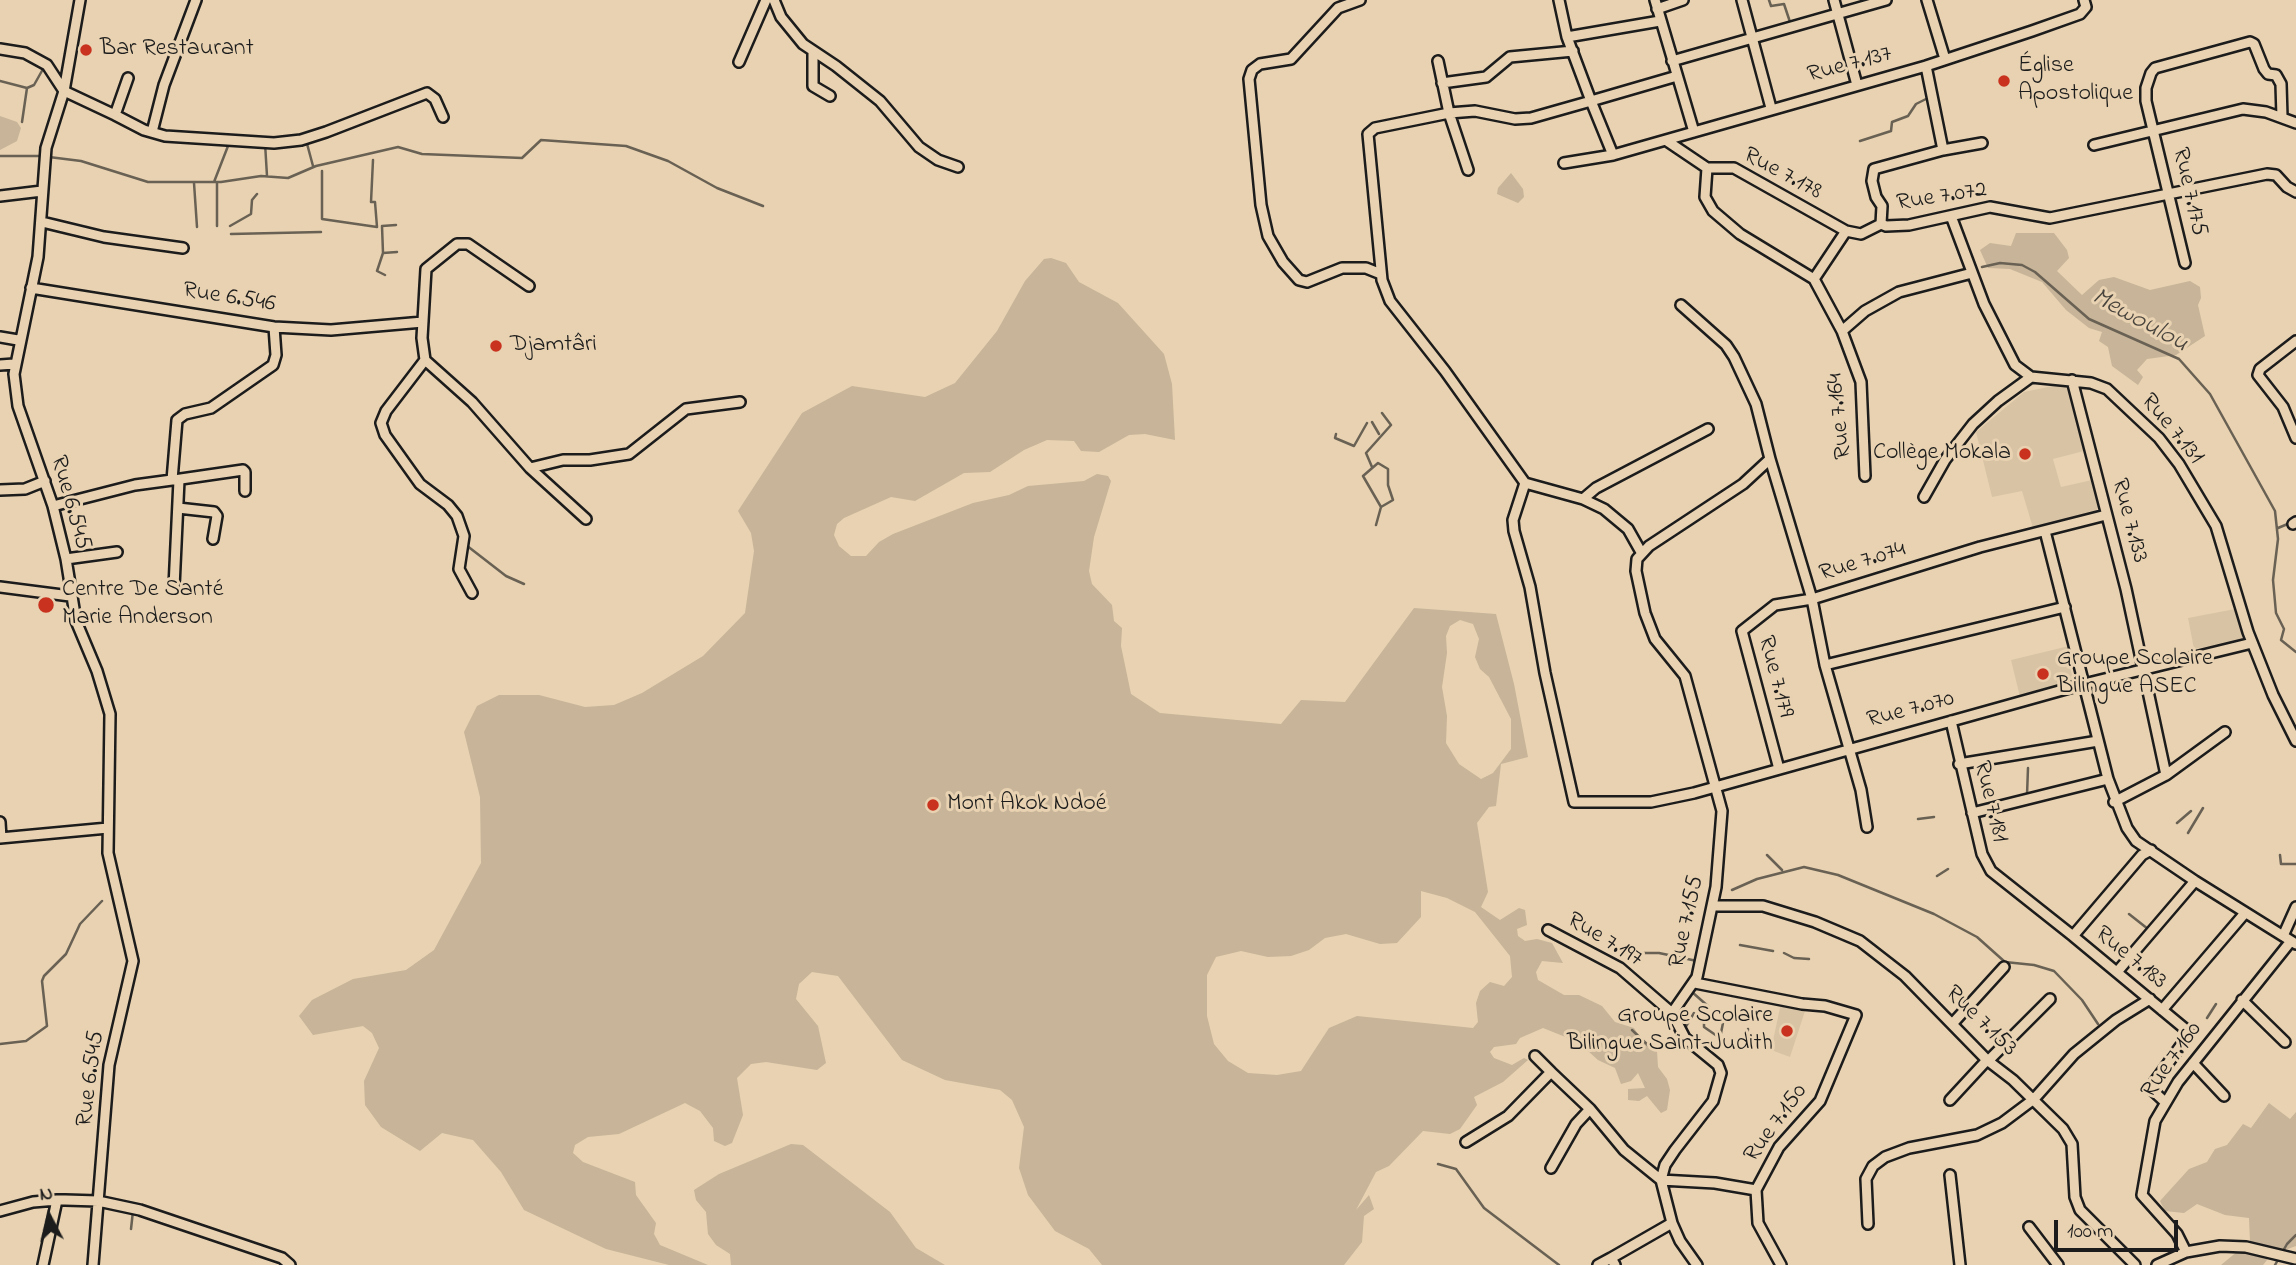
<!DOCTYPE html>
<meta charset="utf-8">
<style>
body{margin:0}
#map{position:relative;width:2296px;height:1265px;overflow:hidden;background:#e8d2b1;font-family:"Indie Flower",sans-serif}
canvas{display:block}
.north{position:absolute;left:14px;top:1181px;width:70px;height:70px;-webkit-text-stroke:5px #e8d2b1;paint-order:stroke;rotate:353deg;font-size:19px;font-weight:700;line-height:28px;text-align:center;color:#1c1c1c}
.north::after{content:'';display:block;margin:auto;width:24px;height:32px;background:#1c1c1c;clip-path:polygon(50% 0,100% 100%,50% 72%,0 100%)}
.scale{position:absolute;left:2054px;top:1220px;width:124px;height:32px;box-sizing:border-box;border:4px solid #1c1c1c;border-top:0;padding-left:9px;font-size:21px;line-height:24px;white-space:nowrap;color:#1c1c1c;-webkit-text-stroke:5px #e8d2b1;paint-order:stroke}
</style>
<div id="map">
<canvas width="2296" height="1265"></canvas>
<div class="north">N</div>
<div class="scale">100 m</div>
</div>
<script>
const c = document.querySelector('canvas').getContext('2d');
c.lineJoin = 'round';
function fill(path, color) {
  c.fillStyle = color;
  c.fill(path, 'evenodd');
}
function toPath(rows) {
  const path = new Path2D();
  for (const r of rows) {
    path.moveTo(r[0], r[1]);
    for (let i = 2; i < r.length; i += 2) path.lineTo(r[i], r[i + 1]);
  }
  return path;
}
function stroke(path, color, width, dash) {
  c.strokeStyle = color;
  c.lineWidth = width;
  c.lineCap = dash ? 'butt' : 'round';
  c.setLineDash(dash || []);
  c.stroke(path);
}
function label(font, color, halo, rows, align = 'center') {
  c.font = font + ' "Indie Flower",sans-serif';
  c.lineWidth = 6;
  c.setLineDash([]);
  c.textBaseline = 'middle';
  c.strokeStyle = halo;
  c.fillStyle = color;
  for (const [text, x, y, turn = 0] of rows) {
    c.save();
    c.translate(x, y);
    c.rotate((+turn || 0) * Math.PI / 180);
    c.textAlign = isNaN(turn) ? turn : align;
    if (halo) c.strokeText(text, 0, 0);
    c.fillText(text, 0, 0);
    c.restore();
  }
}
fill(toPath([
 [2062,384,2066,386,2084,451,2053,459,2061,487,2092,480,2099,505,2095,514,2033,528,2022,491,1992,497,1976,432,2024,392],
 [2235,609,2244,640,2194,649,2188,618],
 [2069,646,2071,651,2066,653,2074,682,2020,697,2011,660],
 [1781,1003,1806,1008,1790,1057,1771,1050]
]), '#d8c4a5');
fill(toPath([
 [0,116,17,122,21,128,17,141,0,150],
 [1511,173,1523,189,1524,197,1518,203,1497,194,1498,188],
 [2016,233,2054,233,2067,250,2069,258,2057,271,2082,295,2099,280,2114,277,2150,290,2190,281,2200,287,2201,298,2198,305,2205,336,2176,355,2147,359,2137,370,2143,377,2138,385,2112,366,2108,347,2099,341,2102,332,2089,328,2066,310,2042,282,2010,269,1988,268,1980,250,1990,243,2011,246],
 [1051,258,1066,263,1079,282,1118,303,1164,354,1172,384,1175,440,1145,434,1129,435,1099,452,1081,451,1074,441,1047,440,1024,450,990,472,964,473,915,501,891,497,844,518,837,524,834,535,839,546,851,556,866,556,879,542,893,534,973,503,1009,495,1028,486,1084,481,1097,474,1108,476,1111,481,1094,537,1089,571,1092,584,1112,605,1114,621,1122,628,1121,646,1131,694,1160,713,1281,724,1301,700,1345,702,1414,608,1496,614,1514,684,1528,757,1501,764,1496,806,1489,807,1477,823,1488,892,1481,907,1500,920,1519,908,1525,910,1527,925,1517,929,1518,936,1525,941,1537,939,1552,943,1563,963,1542,961,1536,972,1538,980,1564,995,1579,995,1602,1006,1615,1022,1634,1028,1644,1043,1657,1051,1658,1067,1667,1079,1670,1090,1667,1110,1661,1113,1647,1096,1639,1101,1628,1100,1628,1089,1645,1088,1638,1073,1631,1081,1621,1084,1615,1068,1598,1060,1578,1042,1543,1028,1520,1038,1516,1044,1494,1047,1490,1052,1494,1058,1512,1065,1524,1058,1528,1060,1503,1082,1474,1097,1477,1105,1460,1129,1450,1134,1423,1131,1389,1166,1376,1172,1356,1210,1369,1195,1374,1209,1364,1216,1362,1242,1344,1265,1102,1265,1089,1249,1055,1231,1028,1195,1019,1168,1024,1127,1012,1100,1000,1090,945,1080,902,1060,838,976,812,972,799,984,796,999,818,1026,826,1063,817,1070,766,1062,751,1064,737,1078,743,1115,732,1143,725,1146,714,1141,713,1128,700,1111,685,1103,619,1134,588,1137,575,1145,573,1153,583,1162,635,1182,636,1195,656,1223,654,1234,660,1245,708,1265,669,1265,606,1249,524,1210,501,1172,473,1140,442,1133,420,1151,381,1127,365,1105,364,1081,379,1048,372,1033,363,1026,313,1035,299,1016,312,1000,353,979,406,970,434,950,481,863,480,797,464,732,477,706,499,695,539,695,585,707,614,705,642,693,703,656,745,613,754,551,751,533,738,511,802,413,852,386,925,397,955,383,997,331,1025,281,1044,259],
 [1460,620,1473,624,1479,639,1475,657,1480,669,1489,677,1511,719,1511,749,1493,773,1481,779,1459,764,1446,743,1447,716,1442,687,1447,653,1446,636,1450,626],
 [1421,891,1447,898,1475,912,1510,956,1512,977,1504,986,1490,982,1480,991,1476,1003,1478,1022,1473,1028,1357,1016,1329,1028,1301,1071,1277,1075,1248,1073,1228,1061,1214,1044,1207,1016,1207,975,1216,957,1241,951,1268,957,1291,956,1309,950,1325,938,1346,934,1380,944,1397,943,1421,917],
 [2269,1103,2290,1119,2296,1112,2296,1246,2271,1255,2263,1265,2221,1265,2250,1241,2249,1218,2225,1215,2197,1204,2184,1213,2165,1211,2160,1201,2189,1169,2207,1162,2215,1149,2227,1145,2243,1124,2251,1128],
 [791,1144,803,1145,890,1212,916,1248,945,1265,731,1265,730,1254,716,1245,708,1234,706,1212,696,1200,694,1190,719,1174]
]), '#c7b499');
stroke(toPath([
 [1769,0,1771,6,1784,4,1791,25],
 [0,81,27,88],
 [27,88,34,85,43,69],
 [22,122,27,88],
 [306,140,313,166],
 [1860,141,1891,131,1892,122,1908,116,1916,104,1928,98],
 [265,143,267,176],
 [0,156,42,156],
 [49,157,81,161,148,182,221,182,261,176,288,178,316,166,398,147,422,154,522,158,541,140,626,146,668,161,717,188,763,206],
 [322,171,322,219,377,227,375,202,371,202,373,160],
 [214,182,228,146,226,144],
 [217,182,217,226],
 [194,183,197,227],
 [230,226,251,214,252,200,257,194],
 [231,234,321,232],
 [383,253,397,252],
 [1982,267,2000,263,2022,265,2035,272,2089,319,2179,359,2210,394,2275,511,2278,539,2273,580,2276,613,2284,629,2281,640,2296,652],
 [385,275,377,271,383,253,382,226,396,225],
 [1372,422,1379,434],
 [1336,434,1335,438,1354,446,1367,423],
 [1372,467,1366,453,1391,425,1382,413],
 [1376,525,1381,507,1393,500,1388,485,1388,469,1378,463,1363,476,1381,507],
 [2278,528,2290,523],
 [466,545,506,576,524,584],
 [2027,795,2028,768],
 [1918,819,1934,817],
 [2177,823,2191,811],
 [2188,833,2203,808],
 [1767,855,1782,870],
 [2280,855,2281,864,2296,864],
 [1937,876,1948,869],
 [1732,890,1757,879,1804,867,1838,875,1934,914,1977,937,2005,962,2034,965,2054,971,2082,1000,2098,1024],
 [2129,914,2148,929],
 [1740,945,1773,951],
 [1639,953,1659,953,1697,961],
 [1784,953,1794,958,1809,959],
 [1692,992,1709,1007,1708,1010],
 [2207,1018,2216,1004],
 [1704,1020,1704,1027,1720,1038,1723,1023],
 [1685,1028,1694,1013],
 [1748,1029,1746,1043,1754,1045],
 [1632,1030,1652,1049,1654,1047],
 [0,1044,26,1041,47,1026,42,981,44,976,66,954,80,924,102,901],
 [1438,1164,1456,1169,1484,1208,1559,1265],
 [131,1229,133,1211],
 [2275,1265,2287,1244,2296,1235]
]), '#696154', 2.5);
const minor = toPath([
 [80,0,64,91,46,148,38,257,14,374,18,406,53,506,66,559,76,621,97,671,110,714,108,853,133,961,109,1065,93,1265],
 [774,0,781,17,803,44,836,66,880,101,919,147,938,160,958,167],
 [1360,0,1338,8,1291,59,1260,64,1252,70,1249,79,1261,205,1268,236,1283,262,1299,280,1307,282,1342,268,1366,268,1381,274],
 [1559,0,1567,37,1591,101,1531,118,1515,119,1475,111,1449,113,1375,128,1368,134,1382,280,1390,301,1445,371,1525,483,1513,520,1514,531,1530,587,1545,673,1574,802,1651,802,1694,793,2084,684,2252,643],
 [1655,0,1694,132],
 [1742,0,1771,108],
 [1834,0,1857,85],
 [1927,0,1945,59],
 [1657,9,1683,0],
 [1567,37,1660,21],
 [0,49,25,53,47,65,64,91,115,115,128,78],
 [813,51,813,86,830,96],
 [1438,61,1449,113,1468,170],
 [1672,61,1886,0],
 [739,62,766,0],
 [1926,66,1943,150,1874,169,1872,181,1876,197,1882,206,1881,224,1886,226,1909,225,1990,207,2050,218,2267,174,2276,175,2287,187,2296,192],
 [1677,76,1591,101,1613,155,1926,66,2032,31,2080,14,2086,7,2084,0],
 [1442,83,1486,77,1510,57,1573,51],
 [115,115,144,130,165,136,274,143,301,140,326,132,427,93,435,99,443,117],
 [152,132,164,85,196,0],
 [1667,141,1707,168,1734,168,1846,231,1861,234,1881,224],
 [2094,145,2243,109,2266,112,2296,123],
 [1943,150,1982,143],
 [1564,163,1613,155],
 [1707,168,1705,197,1713,211,1740,234,1814,279],
 [0,196,42,191],
 [1951,216,1984,304,2015,365,2031,377,2091,383,2107,389,2159,438,2179,464,2216,526,2248,632,2273,695,2296,741],
 [42,222,104,237,183,248],
 [2185,263,2146,101,2146,88,2151,73,2155,68,2250,42,2254,44,2264,69,2268,74,2276,75,2281,84,2282,117],
 [529,286,468,244,457,244,426,269,422,338,425,360,472,402,530,468,586,519],
 [31,288,274,327,331,330,423,322],
 [1681,305,1726,345,1734,357,1756,404,1770,459,1743,484,1649,546,1637,559,1636,571,1645,613,1655,639,1685,676,1722,811,1716,887,1697,977,1672,1013,1685,1038,1718,1065,1721,1073,1713,1101,1675,1150,1665,1165,1661,1180,1672,1223,1680,1241,1697,1265],
 [1842,331,1814,279,1846,231],
 [0,337,18,340],
 [2296,341,2260,369,2258,375,2283,407,2296,438],
 [425,360,386,411,381,423,385,435,420,484,448,505,457,516,464,536,459,569,472,593],
 [0,365,14,364],
 [2072,380,2126,589,2166,775,2114,802],
 [1770,459,1812,599,1775,605,1742,631,1779,769],
 [530,468,563,460,590,460,629,454,686,409,740,402],
 [1865,476,1861,382,1842,331,1865,311,1899,292,1972,273],
 [174,480,243,470,245,472,245,491],
 [1525,483,1583,499,1604,509,1628,529,1641,552],
 [0,490,25,489,45,481],
 [1924,497,1945,460,1973,424,1998,401,2031,377],
 [1583,499,1596,488,1708,429],
 [53,506,135,485,172,480,177,420,185,414,211,408,273,365,276,355,274,327],
 [178,508,214,512,217,516,213,539],
 [2293,524,2296,522],
 [2045,531,2108,779,2127,828,2136,841,2195,881,2296,944],
 [66,559,117,552],
 [0,587,70,596],
 [174,587,179,480],
 [2065,607,1825,665,1812,599,1980,547,2106,515],
 [1825,665,1861,790,1867,827],
 [1951,721,1982,854,1991,871,2073,936],
 [1959,764,2098,741],
 [2166,775,2225,732],
 [1972,813,2108,779],
 [0,822,1,838],
 [0,838,108,828],
 [2151,850,2142,855,2073,936,2190,1033,2150,1088,2165,1102],
 [1713,906,1763,906,1815,922,1860,941,1905,976,1987,1060,2013,1080,2063,1129,2072,1144,2075,1197,2080,1210,2135,1265],
 [1548,930,1620,968,1672,1013],
 [2283,936,2296,907],
 [2117,972,2195,881],
 [2242,1000,2285,1042],
 [2162,1010,2245,913],
 [1953,1023,2004,967],
 [1535,1056,1551,1072],
 [1989,1060,2050,999],
 [2193,1063,2224,1096],
 [1950,1100,1987,1060],
 [1466,1142,1508,1116,1551,1072,1590,1109,1624,1150,1661,1180,1715,1183,1756,1190,1779,1147,1820,1101,1856,1015,1825,1006,1802,1004,1695,983],
 [1551,1168,1576,1124,1590,1109],
 [1950,1175,1960,1265],
 [1756,1190,1758,1223,1781,1265],
 [0,1211,33,1202,57,1200],
 [1868,1224,1866,1179,1873,1166,1885,1157,1909,1148,1977,1135,2002,1123,2034,1099,2074,1054,2116,1020,2150,999],
 [2029,1227,2058,1265],
 [2186,1252,2177,1234,2142,1195,2155,1121,2178,1082,2291,941],
 [43,1265,57,1200,65,1200,98,1201,140,1210,282,1258,290,1265],
 [1598,1265,1611,1258],
 [1615,1265,1611,1258,1672,1223],
 [2157,1265,2186,1252,2220,1246,2246,1247,2296,1259]
]);
stroke(minor, '#1c1c1c', 14);
stroke(minor, '#e8d2b1', 9);
for (const [x, y, r, color] of [
 [86,50,7,"#c8321e"],
 [2004,81,7,"#c8321e"],
 [496,346,7,"#c8321e"],
 [2025,454,7,"#c8321e"],
 [46,605,9,"#c8321e"],
 [2043,674,7,"#c8321e"],
 [933,805,7,"#c8321e"],
 [1787,1031,7,"#c8321e"]
]) {
  const dot = new Path2D();
  dot.arc(x, y, r, 0, 2 * Math.PI);
  c.fillStyle = color;
  c.fill(dot);
  stroke(dot, '#e8d2b1', 2.5);
}
label('24px', '#1c1c1c', '#e8d2b1', [
 ["Bar Restaurant",100,50],
 ["Église",2018,67],
 ["Apostolique",2018,95],
 ["Djamtâri",510,346],
 ["Collège Mokala",2011,454,"right"],
 ["Centre De Santé",62,591],
 ["Marie Anderson",62,619],
 ["Groupe Scolaire",2057,660],
 ["Bilingue ASEC",2057,688],
 ["Mont Akok Ndoé",947,805],
 ["Groupe Scolaire",1773,1017,"right"],
 ["Bilingue Saint-Judith",1773,1045,"right"]
], 'left');
label('24px', '#1c1c1c', '#e8d2b1', [
 ["Rue 7.137",1850,66,-15],
 ["Rue 7.178",1782,175,28],
 ["Rue 7.175",2188,192,77],
 ["Rue 7.072",1942,198,-9],
 ["Rue 6.546",229,299,9],
 ["Rue 7.164",1841,416,-96],
 ["Rue 7.131",2171,430,50],
 ["Rue 6.545",69,503,74],
 ["Rue 7.133",2128,521,75],
 ["Rue 7.074",1863,563,-17],
 ["Rue 7.179",1774,677,75],
 ["Rue 7.070",1911,711,-15],
 ["Rue 7.181",1989,802,76],
 ["Rue 7.155",1688,922,-78],
 ["Rue 7.197",1604,941,31],
 ["Rue 7.183",2130,959,39],
 ["Rue 7.153",1980,1022,44],
 ["Rue 7.160",2173,1061,-55],
 ["Rue 6.545",92,1079,-83],
 ["Rue 7.150",1777,1124,-54]
]);
label('italic 26px', '#49443d', '#e8d2b1', [
 ["Mewoulou",2139,322,29]
]);
</script>
